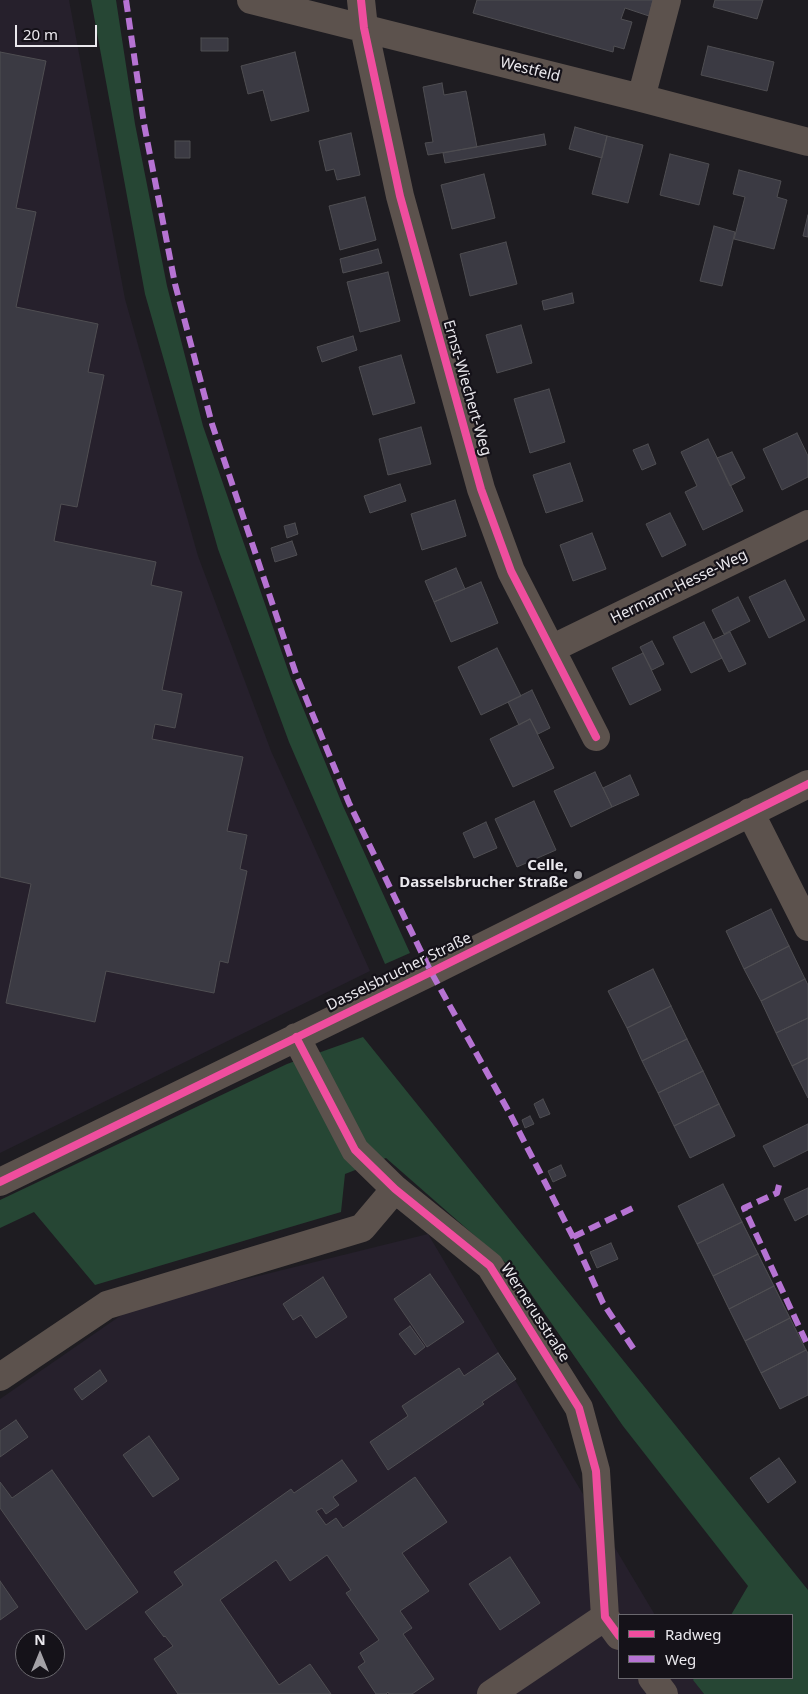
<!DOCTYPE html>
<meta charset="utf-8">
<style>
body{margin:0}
#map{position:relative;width:808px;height:1694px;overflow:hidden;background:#1e1c21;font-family:"Noto Sans",sans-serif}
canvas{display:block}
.legend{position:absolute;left:618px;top:1614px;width:175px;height:65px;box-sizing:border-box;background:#151219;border:1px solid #6a686e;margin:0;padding:6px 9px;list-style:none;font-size:15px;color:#eae8ed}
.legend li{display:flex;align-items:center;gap:10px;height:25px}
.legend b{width:25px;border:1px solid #6a686e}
.north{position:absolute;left:15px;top:1629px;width:50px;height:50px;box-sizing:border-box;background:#151219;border:1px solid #6a686e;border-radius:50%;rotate:0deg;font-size:14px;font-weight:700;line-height:20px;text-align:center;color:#eae8ed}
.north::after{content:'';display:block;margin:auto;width:18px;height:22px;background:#a3a1a6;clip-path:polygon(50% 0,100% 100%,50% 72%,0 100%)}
.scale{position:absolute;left:15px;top:25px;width:82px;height:22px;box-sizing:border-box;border:2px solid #eae8ed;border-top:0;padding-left:6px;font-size:15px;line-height:18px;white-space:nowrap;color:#eae8ed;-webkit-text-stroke:4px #151219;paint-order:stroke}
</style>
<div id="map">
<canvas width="808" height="1694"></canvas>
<ul class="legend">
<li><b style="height:6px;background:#ef4d9e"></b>Radweg</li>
<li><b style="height:6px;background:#b673d3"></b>Weg</li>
</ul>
<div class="north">N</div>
<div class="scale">20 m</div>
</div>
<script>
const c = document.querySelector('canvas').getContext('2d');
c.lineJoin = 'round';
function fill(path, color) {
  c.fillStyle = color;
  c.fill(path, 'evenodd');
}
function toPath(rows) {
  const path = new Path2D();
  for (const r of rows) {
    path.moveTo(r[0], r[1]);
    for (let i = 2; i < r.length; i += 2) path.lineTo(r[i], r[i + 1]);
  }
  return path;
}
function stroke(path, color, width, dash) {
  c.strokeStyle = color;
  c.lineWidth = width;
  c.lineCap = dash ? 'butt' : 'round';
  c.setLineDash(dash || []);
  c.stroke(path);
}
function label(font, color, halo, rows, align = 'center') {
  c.font = font + ' "Noto Sans",sans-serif';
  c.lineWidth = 4.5;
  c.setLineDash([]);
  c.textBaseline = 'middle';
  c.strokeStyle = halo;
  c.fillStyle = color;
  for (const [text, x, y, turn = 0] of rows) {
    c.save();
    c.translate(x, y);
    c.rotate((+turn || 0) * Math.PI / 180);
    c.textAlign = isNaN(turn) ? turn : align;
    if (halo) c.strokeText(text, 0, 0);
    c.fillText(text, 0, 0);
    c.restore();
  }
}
fill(toPath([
 [0,0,69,0,125,299,198,556,271,751,370,971,0,1153],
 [428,1234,655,1615,619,1615,619,1678,692,1678,704,1694,0,1694,0,1399,133,1307],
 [25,1639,55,1639,55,1669,25,1669]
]), '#26202c');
fill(toPath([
 [91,0,116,0,135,124,167,286,203,426,290,676,343,806,410,953,385,964,289,742,218,549,145,294],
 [363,1037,808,1590,808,1694,704,1694,693,1680,694,1678,792,1678,792,1615,731,1615,748,1586,623,1426,515,1271,386,1158,345,1174,341,1212,95,1285,34,1212,0,1228,0,1200,287,1064]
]), '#264634');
const building = toPath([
 [477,0,653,0,649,16,625,8,621,19,632,22,624,49,614,46,613,52,473,13,477,0],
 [715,0,763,0,757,19,713,7,715,0],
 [201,38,228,38,228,51,201,51,201,38],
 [708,46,774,62,767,91,701,75,708,46],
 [0,52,46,61,16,208,36,212,16,307,98,324,88,372,104,375,77,507,61,504,54,541,156,562,151,585,182,592,162,690,182,694,175,728,155,724,152,739,243,757,227,831,247,835,240,869,247,871,228,963,220,961,214,993,106,971,95,1022,6,1003,31,884,0,877,0,52],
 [295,52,309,111,271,121,263,90,248,94,241,66,295,52],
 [442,83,444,95,466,91,477,147,428,155,425,143,433,142,423,87,442,83],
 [575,127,607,136,602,158,569,149,575,127],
 [351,133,360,175,337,180,334,169,326,171,319,141,351,133],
 [544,134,546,145,445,163,443,153,544,134],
 [607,136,643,145,628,203,592,194,607,136],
 [175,141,190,141,190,158,175,158,175,141],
 [670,154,709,164,699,205,660,195,670,154],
 [739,170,781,181,777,197,787,200,774,249,734,239,745,197,733,194,739,170],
 [484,174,495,218,452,229,441,185,484,174],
 [365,197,376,240,340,250,329,206,365,197],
 [808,215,808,237,803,236,808,215],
 [714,226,735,232,722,286,700,281,714,226],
 [506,242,517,284,470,296,460,254,506,242],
 [378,249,382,263,343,273,340,259,378,249],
 [388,272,400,321,360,332,347,282,388,272],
 [572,293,574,303,544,310,542,301,572,293],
 [521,325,532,363,497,373,486,335,521,325],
 [353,336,357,350,322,362,317,347,353,336],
 [401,355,415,403,373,415,359,367,401,355],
 [549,389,565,442,530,453,514,399,549,389],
 [421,427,431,464,388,475,379,439,421,427],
 [797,433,808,456,808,477,782,490,763,449,797,433],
 [708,439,743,511,703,530,685,492,697,486,681,452,708,439],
 [648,444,656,464,642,470,633,450,648,444],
 [732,452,745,478,730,486,717,458,732,452],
 [570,463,583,501,546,513,533,475,570,463],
 [400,484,406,501,370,513,364,496,400,484],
 [455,500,466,536,422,550,411,514,455,500],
 [670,513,686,545,662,557,646,524,670,513],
 [295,523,298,534,287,538,284,526,295,523],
 [592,533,606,569,573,581,560,545,592,533],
 [292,541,297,555,275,562,271,548,292,541],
 [456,568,465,589,434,602,425,581,456,568],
 [785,580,805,620,769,638,749,597,785,580],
 [481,582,498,623,451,642,434,602,481,582],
 [738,597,750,621,724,634,712,610,738,597],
 [704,622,722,658,691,673,673,637,704,622],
 [730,632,746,664,729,672,713,640,730,632],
 [652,641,664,664,652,670,640,647,652,641],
 [497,648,521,696,481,715,458,667,497,648],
 [643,653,661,690,630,705,612,668,643,653],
 [532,690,550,728,538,734,530,719,519,725,508,702,532,690],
 [530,719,554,768,513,787,490,739,530,719],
 [595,772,612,807,571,827,554,791,595,772],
 [630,775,639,795,612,807,603,788,630,775],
 [534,801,556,850,517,867,495,819,534,801],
 [486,822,497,848,474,858,463,833,486,822],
 [771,909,789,946,744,969,726,931,771,909],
 [789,946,805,979,761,1001,744,969,789,946],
 [653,969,671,1006,627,1028,608,991,653,969],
 [805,979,808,985,808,1018,776,1033,761,1001,805,979],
 [671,1006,687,1039,642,1061,627,1028,671,1006],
 [808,1018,808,1058,792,1066,776,1033,808,1018],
 [687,1039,703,1071,658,1093,642,1061,687,1039],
 [808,1058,808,1098,792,1066,808,1058],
 [703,1071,719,1104,674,1126,658,1093,703,1071],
 [543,1099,550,1114,540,1118,534,1104,543,1099],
 [719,1104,735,1136,690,1158,674,1126,719,1104],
 [530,1116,534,1124,525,1128,522,1120,530,1116],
 [808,1124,808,1150,774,1167,763,1146,808,1124],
 [561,1165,566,1176,553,1182,548,1171,561,1165],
 [723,1184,742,1222,697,1244,678,1206,723,1184],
 [808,1188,808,1214,795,1221,784,1199,808,1188],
 [742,1222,758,1254,713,1276,697,1244,742,1222],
 [611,1243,618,1259,597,1268,590,1252,611,1243],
 [758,1254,774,1286,729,1309,713,1276,758,1254],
 [430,1274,464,1322,427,1347,394,1299,430,1274],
 [323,1277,347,1317,316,1338,301,1315,293,1320,283,1304,323,1277],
 [774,1286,790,1318,745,1341,729,1309,774,1286],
 [790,1318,806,1350,761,1373,745,1341,790,1318],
 [410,1326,425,1347,415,1355,399,1334,410,1326],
 [806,1350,808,1353,808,1395,780,1409,761,1373,806,1350],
 [498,1353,516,1379,482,1402,484,1404,388,1470,370,1442,408,1416,402,1406,459,1368,464,1376,498,1353],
 [100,1370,107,1381,82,1400,74,1389,100,1370],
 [16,1420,28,1437,0,1457,0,1431,16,1420],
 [149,1436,179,1479,153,1497,123,1455,149,1436],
 [779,1458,796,1482,768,1503,750,1478,779,1458],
 [342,1460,357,1481,333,1497,339,1505,326,1514,322,1508,316,1511,326,1525,336,1518,343,1528,415,1477,447,1522,402,1553,429,1591,400,1611,412,1628,403,1634,434,1679,412,1694,389,1694,388,1692,386,1694,376,1694,358,1667,365,1662,360,1653,379,1640,346,1593,351,1590,327,1555,290,1581,276,1560,220,1600,279,1685,310,1664,331,1694,178,1694,154,1659,173,1646,165,1636,164,1637,145,1612,183,1585,174,1572,291,1489,294,1493,342,1460],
 [52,1470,138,1592,86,1630,0,1508,0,1482,12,1498,52,1470],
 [510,1557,540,1603,500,1630,469,1584,510,1557],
 [0,1581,18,1607,0,1620,0,1581]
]);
fill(building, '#3b3a43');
stroke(building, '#4f4e52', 1);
stroke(toPath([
 [251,0,641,98,808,142],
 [361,0,364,28,400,196,481,489,511,571,596,737],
 [641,98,667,0],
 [551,649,808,524],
 [750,812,808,927],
 [296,1037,355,1150,395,1189,490,1266,579,1408,596,1471,605,1617,619,1636],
 [0,1182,431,972,808,784],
 [0,1377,107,1305,362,1228,395,1189],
 [652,1678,664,1694],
 [491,1694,605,1617]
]), '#5c524d', 28);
stroke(toPath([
 [126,0,144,124,175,284,212,424,296,674,349,803,431,972,509,1112,573,1237,603,1303,635,1351],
 [779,1185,777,1193,744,1208,808,1346],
 [573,1237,637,1206]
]), '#b673d3', 6, [12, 6]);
stroke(toPath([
 [361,0,364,28,400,196,481,489,511,571,596,737],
 [296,1037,355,1150,395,1189,490,1266,579,1408,596,1471,605,1617,619,1636],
 [0,1182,431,972,808,784]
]), '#ef4d9e', 8);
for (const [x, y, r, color] of [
 [578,875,5,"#a3a1a6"]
]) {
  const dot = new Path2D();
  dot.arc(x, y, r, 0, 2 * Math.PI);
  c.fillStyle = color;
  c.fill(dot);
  stroke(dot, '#151219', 2);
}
label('15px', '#eae8ed', '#151219', [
 ["Westfeld",530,70,14],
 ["Ernst-Wiechert-Weg",467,388,74],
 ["Hermann-Hesse-Weg",679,587,-26],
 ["Dasselsbrucher Straße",399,972,-26],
 ["Wernerusstraße",535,1313,57]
]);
label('bold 15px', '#eae8ed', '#151219', [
 ["Celle,",568,866],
 ["Dasselsbrucher Straße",568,883]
], 'right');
</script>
